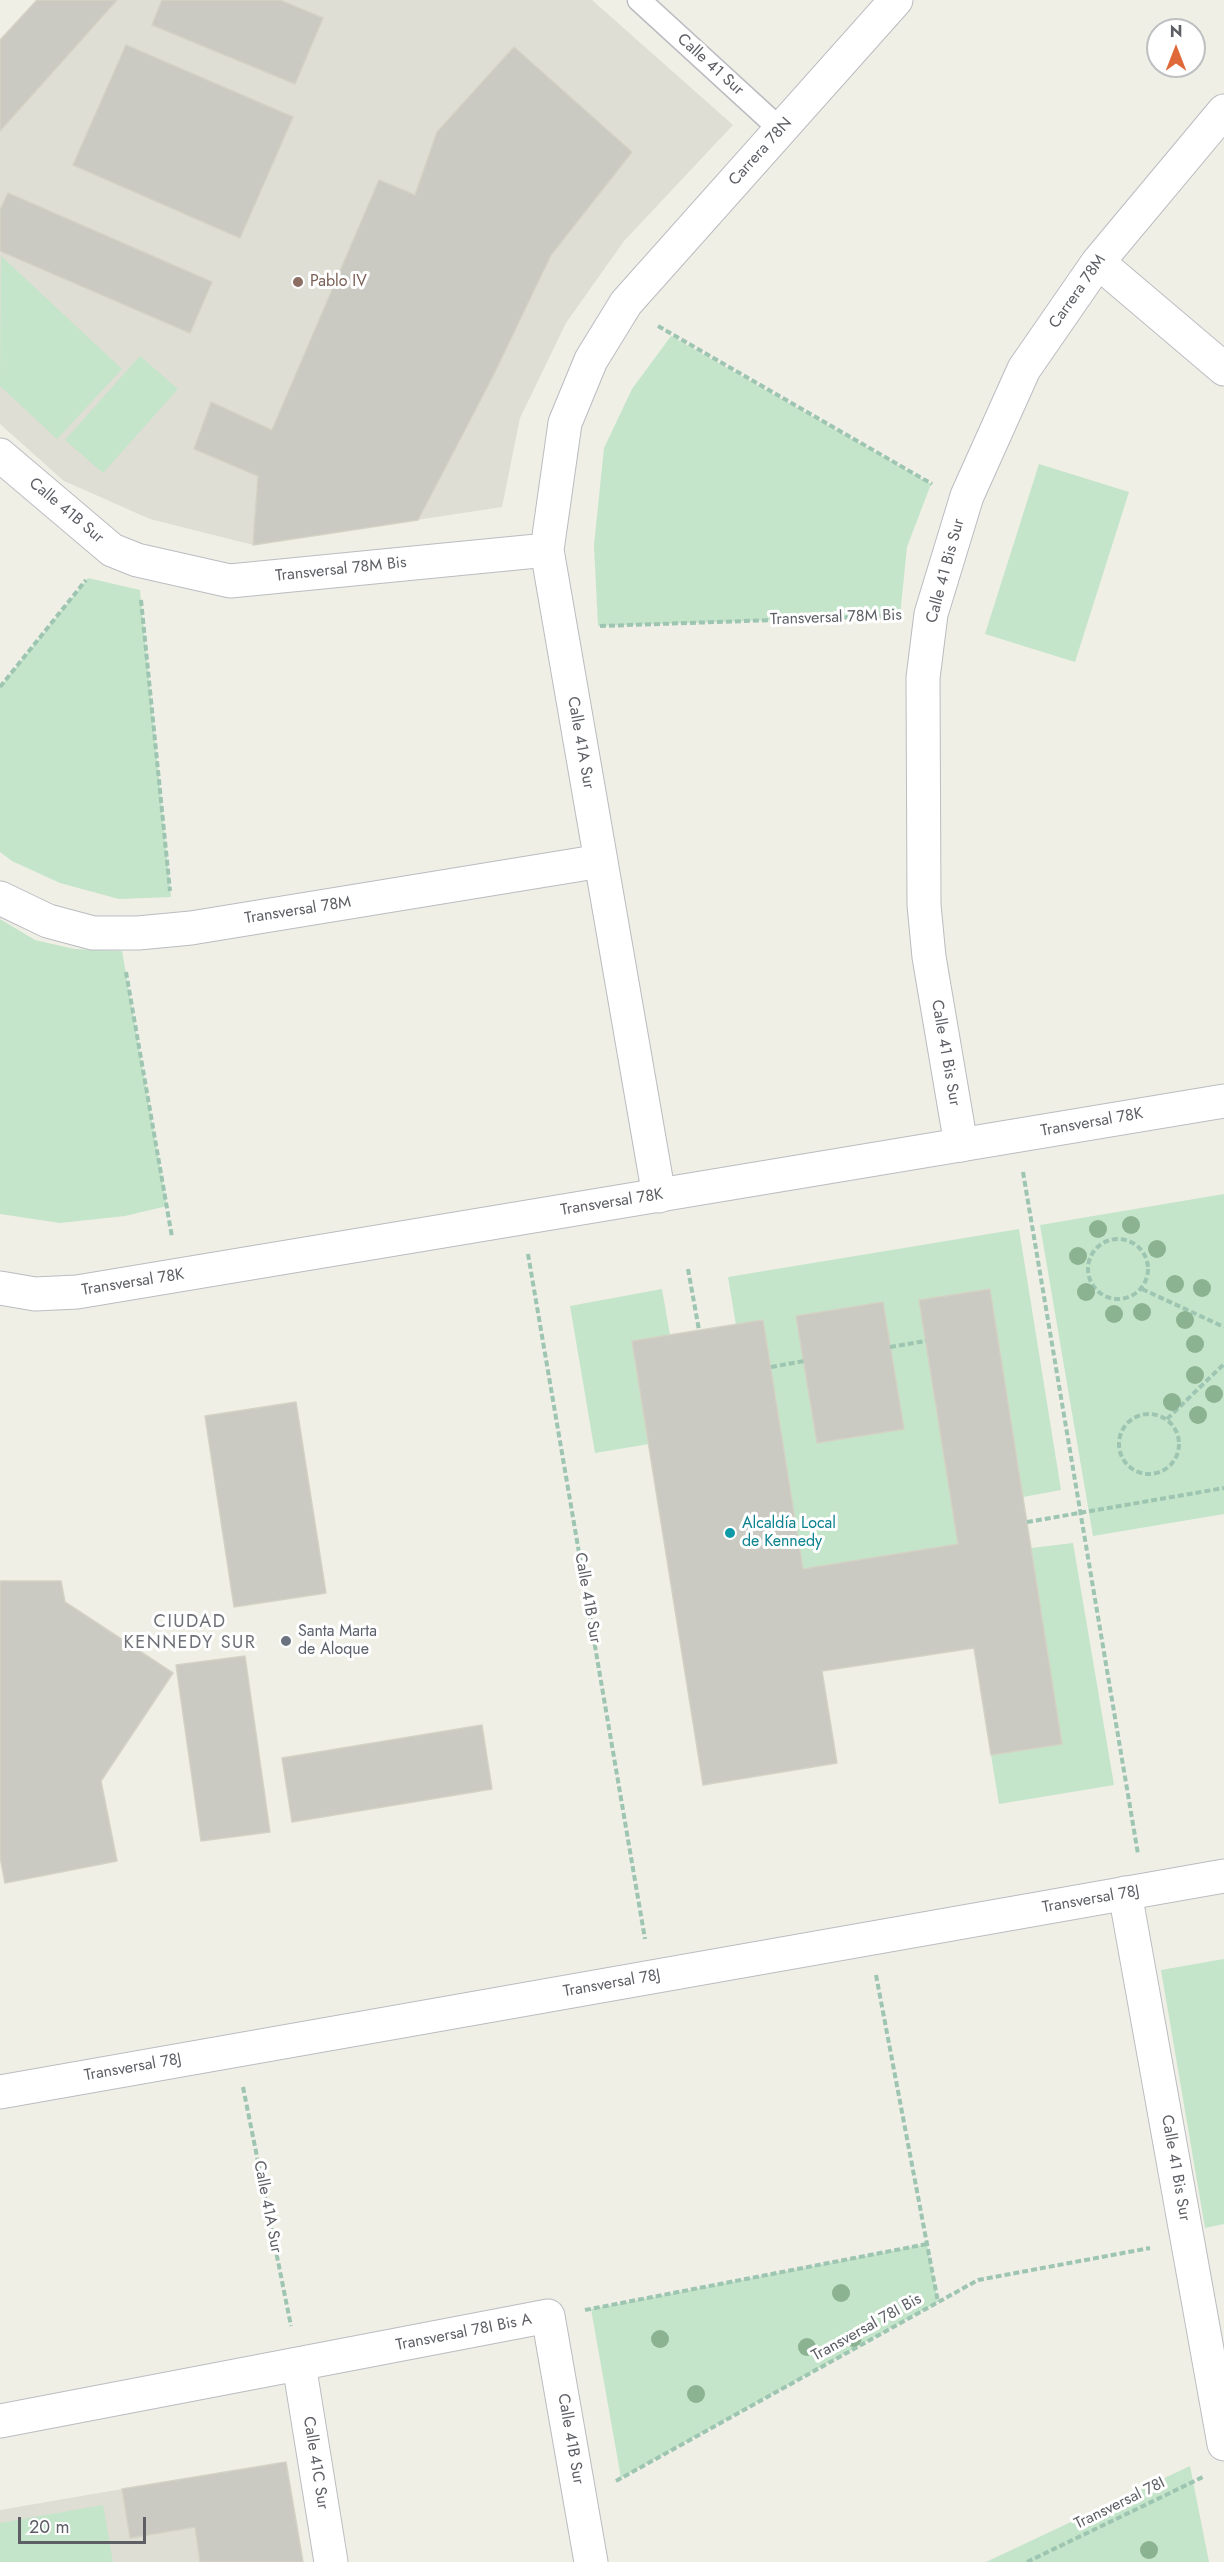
<!DOCTYPE html>
<meta charset="utf-8">
<style>
body{margin:0}
#map{position:relative;width:1224px;height:2562px;overflow:hidden;background:#efefe6;font-family:Jost,sans-serif}
canvas{display:block}
.north{position:absolute;left:1146px;top:18px;width:60px;height:60px;box-sizing:border-box;background:#fff;border:2px solid #bebfc1;border-radius:50%;rotate:0deg;font-size:16px;font-weight:700;line-height:24px;text-align:center;color:#5d5f65}
.north::after{content:'';display:block;margin:auto;width:21px;height:27px;background:#e0693a;clip-path:polygon(50% 0,100% 100%,50% 72%,0 100%)}
.scale{position:absolute;left:18px;top:2517px;width:128px;height:27px;box-sizing:border-box;border:3px solid #5d5f65;border-top:0;padding-left:8px;font-size:18px;line-height:21px;white-space:nowrap;color:#5d5f65;-webkit-text-stroke:4px #fff;paint-order:stroke}
</style>
<div id="map">
<canvas width="1224" height="2562"></canvas>
<div class="north">N</div>
<div class="scale">20 m</div>
</div>
<script>
const c = document.querySelector('canvas').getContext('2d');
c.lineJoin = 'round';
function fill(path, color) {
  c.fillStyle = color;
  c.fill(path, 'evenodd');
}
function toPath(rows) {
  const path = new Path2D();
  for (const r of rows) {
    if (r.length === 3) {
      path.moveTo(r[0] + r[2], r[1]);
      path.arc(r[0], r[1], r[2], 0, 2 * Math.PI);
      continue;
    }
    path.moveTo(r[0], r[1]);
    for (let i = 2; i < r.length; i += 2) path.lineTo(r[i], r[i + 1]);
  }
  return path;
}
function stroke(path, color, width, dash) {
  c.strokeStyle = color;
  c.lineWidth = width;
  c.lineCap = dash ? 'butt' : 'round';
  c.setLineDash(dash || []);
  c.stroke(path);
}
function label(font, color, halo, rows, align = 'center') {
  c.font = font + ' Jost,sans-serif';
  c.lineWidth = 6;
  c.setLineDash([]);
  c.textBaseline = 'middle';
  c.strokeStyle = halo;
  c.fillStyle = color;
  for (const [text, x, y, turn = 0] of rows) {
    c.save();
    c.translate(x, y);
    c.rotate((+turn || 0) * Math.PI / 180);
    c.textAlign = isNaN(turn) ? turn : align;
    if (halo) c.strokeText(text, 0, 0);
    c.fillText(text, 0, 0);
    c.restore();
  }
}
fill(toPath([
 [37,0,592,0,733,125,624,241,566,323,520,418,502,507,253,545,150,519,64,481,0,424,0,40],
 [122,2489,303,2562,0,2562,0,2510]
]), '#dfded4');
fill(toPath([
 [1,256,122,369,57,439,0,386],
 [671,336,931,484,907,547,900,616,598,626,594,545,604,448,632,389],
 [140,356,178,389,103,473,65,440],
 [1039,464,1129,492,1075,662,985,634],
 [88,578,140,590,171,897,119,899,60,883,12,861,0,852,0,687],
 [0,919,35,940,74,949,122,951,167,1206,125,1216,60,1223,0,1214],
 [1224,1194,1224,1514,1093,1536,1040,1225],
 [1019,1229,1061,1490,1023,1497,990,1289,919,1300,958,1544,803,1569,736,1325,728,1277],
 [883,1302,904,1429,817,1443,796,1316],
 [662,1289,670,1335,632,1341,649,1444,595,1453,570,1306],
 [1073,1543,1114,1785,999,1804,991,1755,1062,1744,1031,1548],
 [1224,1959,1224,2224,1205,2228,1161,1970],
 [927,2244,938,2302,621,2478,591,2309],
 [1190,2466,1209,2562,986,2562],
 [103,2505,113,2562,0,2562,0,2523]
]), '#c4e5ca');
const building = toPath([
 [37,0,117,0,0,131,0,40,37,0],
 [162,0,280,0,323,18,295,84,152,25,162,0],
 [126,45,293,117,240,238,73,165,126,45],
 [514,47,632,152,551,255,493,376,418,520,253,545,258,476,194,449,211,402,272,430,379,180,415,195,437,132,514,47],
 [8,193,212,282,190,333,0,251,0,210,8,193],
 [990,1289,1062,1744,991,1755,974,1648,822,1671,837,1763,703,1785,632,1341,763,1320,803,1569,958,1544,919,1300,990,1289],
 [883,1302,904,1429,817,1443,796,1316,883,1302],
 [296,1402,326,1593,234,1607,205,1416,296,1402],
 [0,1581,61,1581,65,1602,173,1673,101,1781,117,1861,5,1883,0,1857,0,1581],
 [245,1656,270,1832,201,1841,176,1665,245,1656],
 [482,1725,492,1789,292,1822,282,1758,482,1725],
 [286,2462,303,2562,200,2562,195,2527,130,2538,122,2489,286,2462]
]);
fill(building, '#cac9c2');
stroke(building, '#d3d2c4', 1.5);
const service = toPath([
 [639,0,781,130]
]);
const minor = toPath([
 [1098,262,1224,369],
 [0,455,112,550,137,560,230,581,547,550],
 [0,898,48,921,93,933,138,933,191,928,601,861],
 [961,1145,929,957,924,905,923,678,931,614,967,496,1024,369,1098,262,1224,111],
 [659,1196,547,550,565,423,591,360,626,303,896,0],
 [1125,1893,1224,2444],
 [299,2364,331,2562],
 [0,2421,548,2316,591,2562]
]);
const tertiary = toPath([
 [0,1288,35,1294,77,1292,1224,1101],
 [0,2092,1224,1876]
]);
stroke(service, '#babcc1', 25);
stroke(minor, '#babcc1', 35);
stroke(tertiary, '#babcc1', 35);
stroke(toPath([
 [658,326,932,484],
 [141,600,170,891],
 [600,626,892,616],
 [0,687,86,580],
 [126,972,172,1237],
 [1023,1172,1138,1854],
 [1118,1269,30],
 [528,1254,645,1939],
 [688,1269,699,1330],
 [1142,1289,1224,1327],
 [890,1347,926,1341],
 [771,1367,804,1361],
 [1149,1444,30],
 [1167,1419,1224,1364],
 [1027,1522,1224,1488],
 [876,1975,938,2302],
 [243,2087,291,2326],
 [585,2310,927,2244],
 [616,2481,978,2280,1150,2248],
 [1027,2562,1205,2476]
]), '#9dc5b1', 4, [6, 3]);
stroke(service, '#fff', 22);
stroke(minor, '#fff', 33);
stroke(tertiary, '#fff', 33);
c.fillStyle = '#8bb291';
for (const [x, y] of [
 [1131,1225],
 [1098,1229],
 [1157,1249],
 [1078,1256],
 [1175,1284],
 [1202,1288],
 [1086,1292],
 [1142,1312],
 [1114,1314],
 [1185,1320],
 [1195,1344],
 [1195,1375],
 [1214,1394],
 [1172,1402],
 [1198,1415],
 [841,2293],
 [853,2338],
 [660,2339],
 [807,2347],
 [696,2394],
 [1149,2550]
]) {
  c.beginPath();
  c.arc(x, y, 9, 0, 2 * Math.PI);
  c.fill();
}
for (const [x, y, r, color] of [
 [298,282,6,"#8d6e63"],
 [730,1533,6,"#0f9aa8"],
 [286,1641,6,"#6b7280"]
]) {
  const dot = new Path2D();
  dot.arc(x, y, r, 0, 2 * Math.PI);
  c.fillStyle = color;
  c.fill(dot);
  stroke(dot, '#fff', 2);
}
label('16px', '#5d5f65', '#fff', [
 ["Calle 41 Sur",710,65,42],
 ["Carrera 78N",761,152,-48],
 ["Carrera 78M",1078,292,-55],
 ["Calle 41B Sur",66,511,40],
 ["Transversal 78M Bis",341,570,-6],
 ["Calle 41 Bis Sur",946,571,-75],
 ["Transversal 78M Bis",836,618,-2],
 ["Calle 41A Sur",580,743,80],
 ["Transversal 78M",298,911,-9],
 ["Calle 41 Bis Sur",945,1053,80],
 ["Transversal 78K",1092,1123,-10],
 ["Transversal 78K",612,1203,-9],
 ["Transversal 78K",133,1283,-9],
 ["Calle 41B Sur",587,1598,80],
 ["Transversal 78J",1091,1900,-10],
 ["Transversal 78J",612,1984,-10],
 ["Transversal 78J",133,2068,-10],
 ["Calle 41 Bis Sur",1175,2168,80],
 ["Calle 41A Sur",267,2207,79],
 ["Transversal 78I Bis",867,2328,-29],
 ["Transversal 78I Bis A",464,2333,-11],
 ["Calle 41B Sur",570,2439,80],
 ["Calle 41C Sur",315,2463,81],
 ["Transversal 78I",1120,2504,-26]
]);
label('16px', '#785e54', '#fff', [
 ["Pablo IV",310,282]
], 'left');
label('16px', '#0d838f', '#fff', [
 ["Alcaldía Local",742,1524],
 ["de Kennedy",742,1542]
], 'left');
label('16px', '#5b616d', '#fff', [
 ["Santa Marta",298,1632],
 ["de Aloque",298,1650]
], 'left');
c.letterSpacing = '1.5px';
label('18px', '#6e7177', '#fff', [
 ["CIUDAD",190,1623],
 ["KENNEDY SUR",190,1644]
]);
c.letterSpacing = '0px';
</script>
